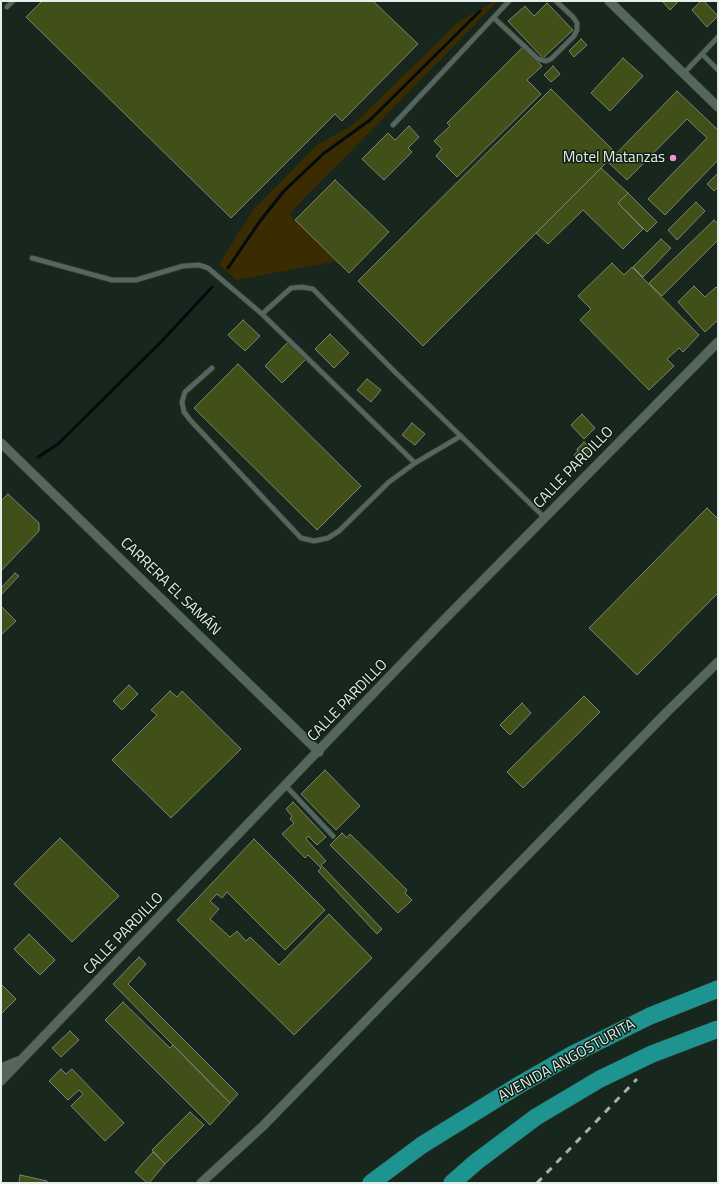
<!DOCTYPE html>
<meta charset="utf-8">
<style>
body{margin:0}
#map{position:relative;width:719px;height:1184px;overflow:hidden;background:#18271e;font-family:"Titillium Web",sans-serif}
canvas{display:block}
.frame{position:absolute;inset:0;border:2px solid #e5efe9;pointer-events:none}
</style>
<div id="map">
<canvas width="719" height="1184"></canvas>
<div class="frame"></div>
</div>
<script>
const c = document.querySelector('canvas').getContext('2d');
c.lineJoin = 'round';
function fill(path, color) {
  c.fillStyle = color;
  c.fill(path, 'evenodd');
}
function toPath(rows) {
  const path = new Path2D();
  for (const r of rows) {
    path.moveTo(r[0], r[1]);
    for (let i = 2; i < r.length; i += 2) path.lineTo(r[i], r[i + 1]);
  }
  return path;
}
function stroke(path, color, width, dash) {
  c.strokeStyle = color;
  c.lineWidth = width;
  c.lineCap = dash ? 'butt' : 'round';
  c.setLineDash(dash || []);
  c.stroke(path);
}
function label(font, color, halo, rows, align = 'center') {
  c.font = font + ' "Titillium Web",sans-serif';
  c.lineWidth = 3;
  c.setLineDash([]);
  c.textBaseline = 'middle';
  c.strokeStyle = halo;
  c.fillStyle = color;
  for (const [text, x, y, turn = 0] of rows) {
    c.save();
    c.translate(x, y);
    c.rotate((+turn || 0) * Math.PI / 180);
    c.textAlign = isNaN(turn) ? turn : align;
    if (halo) c.strokeText(text, 0, 0);
    c.fillText(text, 0, 0);
    c.restore();
  }
}
fill(toPath([
 [495,1,498,1,289,214,337,261,236,280,219,264,253,210,317,145,353,125,458,22]
]), '#3a2b00');
stroke(toPath([
 [228,268,260,221,284,191,323,154,370,120,480,11],
 [38,457,58,444,161,342,212,287]
]), '#020b0f', 3);
const building = toPath([
 [42,1,373,1,418,44,342,121,335,114,231,218,26,17,42,1],
 [662,1,675,1,677,3,670,10,662,1],
 [701,1,704,1,718,16,707,27,692,10,701,1],
 [547,3,573,30,543,58,508,21,525,6,534,16,547,3],
 [581,39,587,45,574,57,569,51,581,39],
 [523,47,542,66,527,80,541,94,457,177,436,156,442,149,434,141,450,126,447,123,523,47],
 [623,58,643,76,610,111,591,93,623,58],
 [553,66,560,74,551,82,544,75,553,66],
 [551,89,616,153,423,346,358,281,551,89],
 [677,91,718,130,718,160,665,215,648,199,707,138,687,119,627,180,608,162,677,91],
 [409,126,419,137,408,148,412,152,384,180,362,159,388,133,395,140,409,126],
 [601,168,628,193,618,203,643,229,623,249,583,210,548,244,536,233,601,168],
 [718,173,718,187,714,191,707,184,718,173],
 [335,180,389,232,349,273,295,220,335,180],
 [628,193,657,222,647,232,618,203,628,193],
 [696,202,705,211,677,240,668,230,696,202],
 [714,220,718,224,718,240,662,296,649,283,714,220],
 [661,239,671,248,643,277,633,267,661,239],
 [612,263,624,275,632,267,699,335,683,352,679,348,667,359,674,366,649,390,580,320,591,309,578,296,612,263],
 [694,286,705,297,716,287,718,289,718,320,705,332,678,302,694,286],
 [243,320,260,336,245,351,228,335,243,320],
 [330,334,349,353,334,368,315,349,330,334],
 [288,342,306,359,282,383,265,366,288,342],
 [238,364,361,486,317,530,194,408,238,364],
 [367,379,381,390,371,402,357,390,367,379],
 [582,414,595,428,584,439,571,425,582,414],
 [412,423,425,434,415,445,402,435,412,423],
 [584,442,592,449,579,461,574,455,578,451,577,449,584,442],
 [8,494,39,523,39,531,1,571,1,499,2,500,8,494],
 [707,508,718,519,718,593,637,675,589,628,707,508],
 [15,573,19,576,1,595,1,588,15,573],
 [1,606,16,621,1,635,1,606],
 [129,685,138,694,122,710,113,701,129,685],
 [170,691,177,697,182,691,241,749,171,818,112,760,157,715,151,710,170,691],
 [584,696,600,712,523,788,507,772,584,696],
 [522,703,531,713,510,735,500,725,522,703],
 [325,770,360,806,336,830,301,794,325,770],
 [293,802,326,837,317,845,308,836,306,839,326,861,321,865,382,929,377,934,318,871,321,868,308,855,305,858,282,834,294,823,290,819,292,816,286,809,293,802],
 [342,833,347,838,350,834,407,890,405,893,412,900,398,913,330,845,342,833],
 [60,838,119,896,72,942,14,884,60,838],
 [254,839,325,910,285,950,227,892,222,898,217,894,210,901,219,909,210,919,230,937,237,931,246,941,250,937,279,965,329,914,372,958,294,1035,177,920,254,839],
 [29,934,55,960,40,975,14,949,29,934],
 [139,957,146,964,128,984,238,1094,230,1103,113,984,139,957],
 [1,984,16,999,1,1014,1,984],
 [123,1002,170,1048,173,1045,230,1103,210,1125,105,1020,123,1002],
 [70,1031,79,1040,61,1057,52,1048,70,1031],
 [61,1069,66,1074,72,1069,124,1123,105,1141,71,1106,83,1094,79,1090,68,1100,49,1081,61,1069],
 [190,1112,204,1125,165,1164,152,1150,190,1112],
 [153,1152,165,1164,149,1183,147,1183,135,1172,153,1152],
 [20,1175,47,1181,47,1183,19,1183,20,1175]
]);
fill(building, '#414f18');
stroke(building, '#7d8370', 1);
const service = toPath([
 [7,7,13,1],
 [494,18,538,59,546,61,551,59,574,36,577,30,577,23,573,17,556,1],
 [702,54,718,70],
 [684,73,718,37],
 [393,125,509,1],
 [32,258,112,280,136,280,183,266,199,265,208,268,262,314,415,463],
 [262,314,291,288,302,287,313,289,395,372,545,518],
 [212,368,185,392,182,402,184,412,191,421,301,538,314,541,328,538,339,531,389,482,415,463,461,436],
 [286,786,333,836]
]);
const minor = toPath([
 [609,1,718,107],
 [1,443,319,752],
 [1,1068,18,1061],
 [1,1081,438,626,718,342],
 [201,1183,263,1126,667,712,718,662]
]);
const motorway = toPath([
 [371,1183,422,1145,519,1085,575,1053,650,1016,718,989],
 [452,1183,476,1162,536,1117,600,1079,652,1054]
]);
stroke(service, '#35413a', 6);
stroke(minor, '#35413a', 10);
stroke(motorway, '#35413a', 18);
stroke(service, '#55675c', 4.5);
stroke(minor, '#55675c', 9);
stroke(motorway, '#1d9490', 17);
stroke(toPath([
 [537,1183,637,1079]
]), '#a5b0a9', 3, [7, 7]);
const motorwayBridge = toPath([
 [652,1054,718,1029]
]);
stroke(motorwayBridge, '#35413a', 18, []);
stroke(motorwayBridge, '#1d9490', 17);
for (const [x, y, r, color] of [
 [673,158,4,"#f790ce"]
]) {
  const dot = new Path2D();
  dot.arc(x, y, r, 0, 2 * Math.PI);
  c.fillStyle = color;
  c.fill(dot);
  stroke(dot, '#0e1e14', 1.5);
}
label('15px', '#e5efe9', '#0e1e14', [
 ["Motel Matanzas",665,158]
], 'right');
label('15px', '#e5efe9', '#0e1e14', [
 ["CALLE PARDILLO",574,468,-46],
 ["CARRERA EL SAMÁN",170,587,44],
 ["CALLE PARDILLO",348,701,-46],
 ["CALLE PARDILLO",124,934,-46],
 ["AVENIDA ANGOSTURITA",567,1061,-29]
]);
</script>
